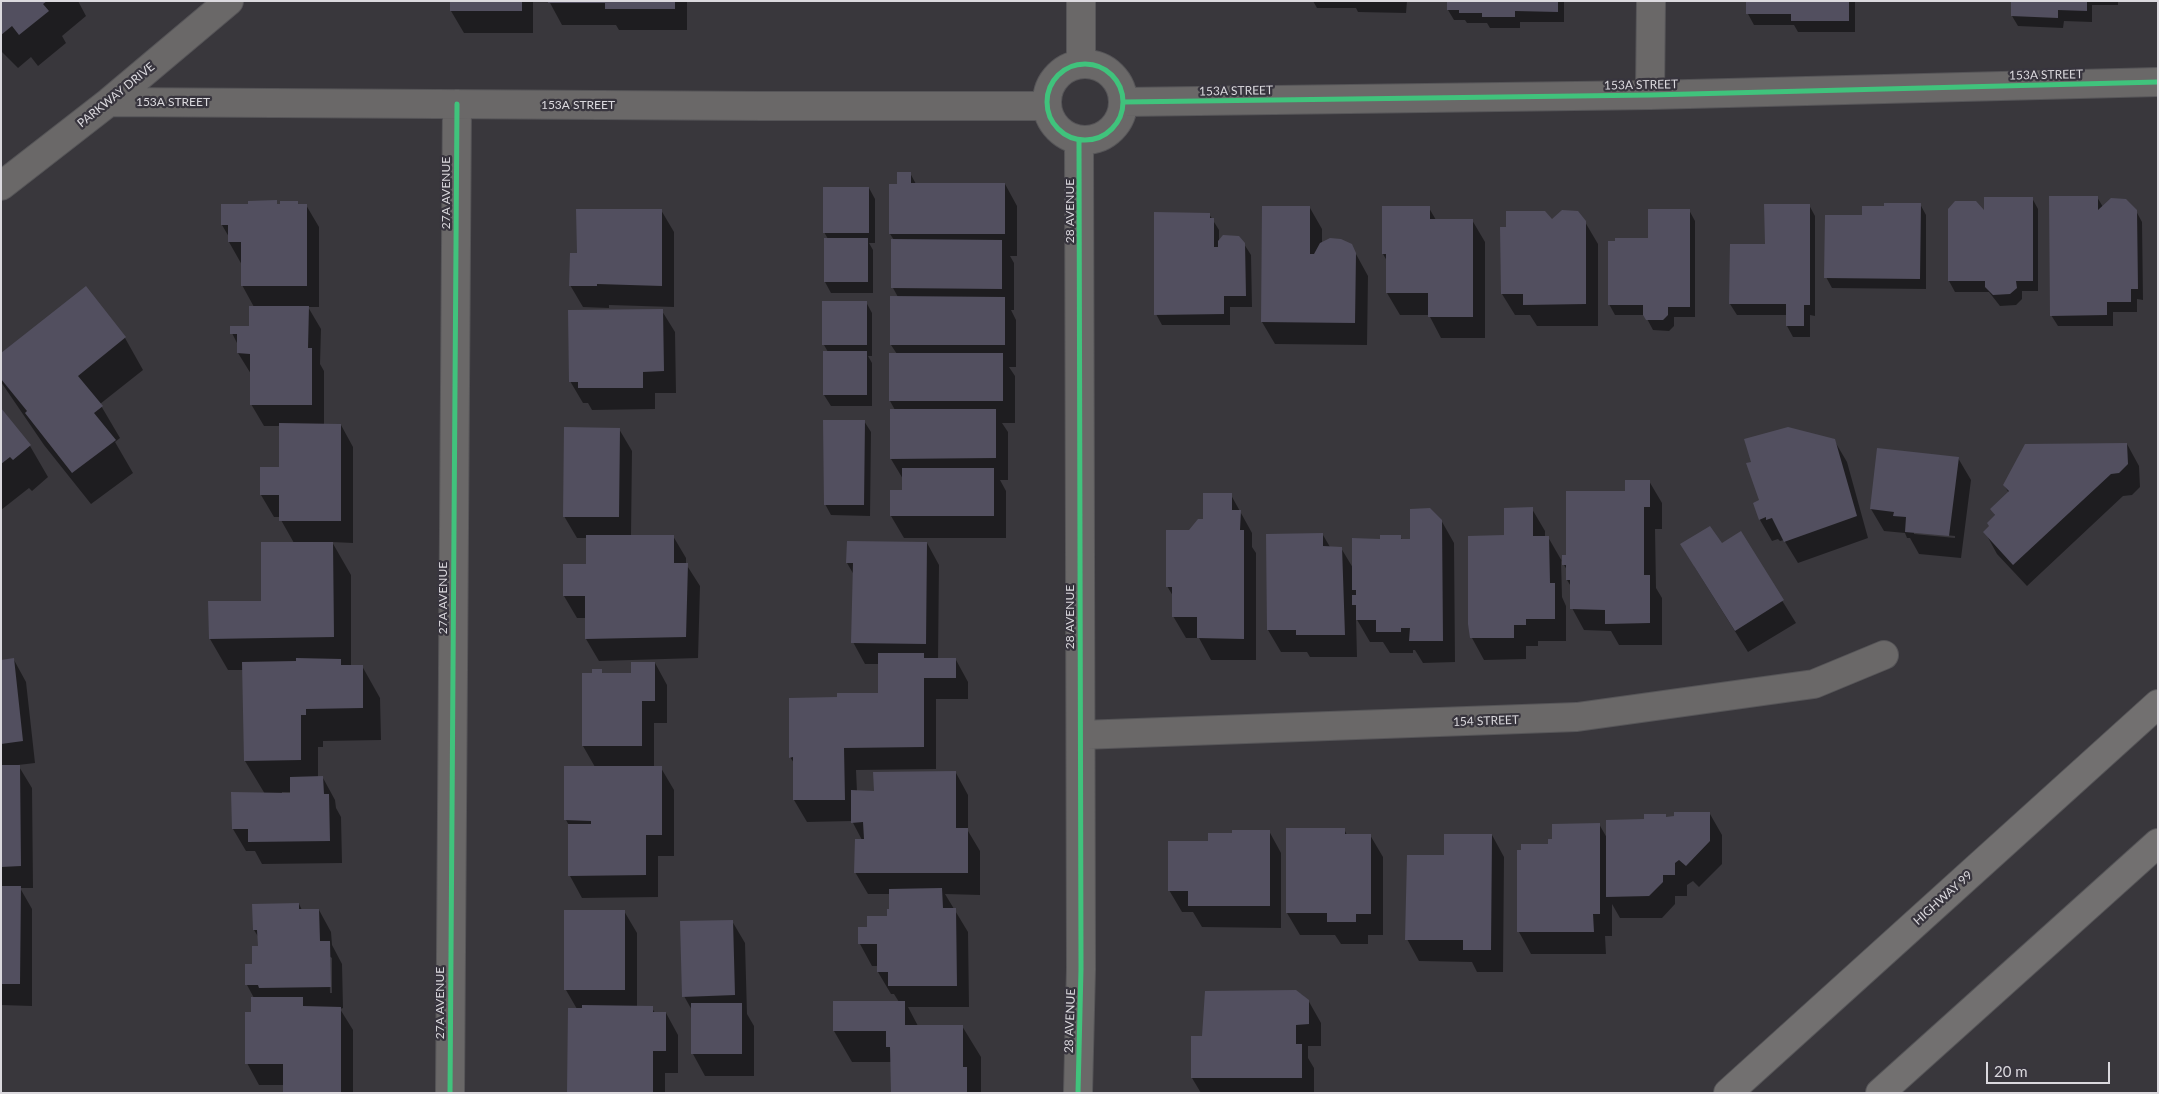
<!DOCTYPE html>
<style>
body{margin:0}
#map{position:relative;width:2159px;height:1094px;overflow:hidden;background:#39373c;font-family:Lato,sans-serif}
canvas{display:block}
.frame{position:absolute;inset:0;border:2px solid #dbd9de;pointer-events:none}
.scale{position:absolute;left:1986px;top:1062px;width:124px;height:22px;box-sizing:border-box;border:2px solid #dbd9de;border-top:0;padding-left:6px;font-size:15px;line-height:18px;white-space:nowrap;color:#dbd9de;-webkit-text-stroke:4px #38353e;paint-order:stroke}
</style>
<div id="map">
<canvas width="2159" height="1094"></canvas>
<div class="frame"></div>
<div class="scale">20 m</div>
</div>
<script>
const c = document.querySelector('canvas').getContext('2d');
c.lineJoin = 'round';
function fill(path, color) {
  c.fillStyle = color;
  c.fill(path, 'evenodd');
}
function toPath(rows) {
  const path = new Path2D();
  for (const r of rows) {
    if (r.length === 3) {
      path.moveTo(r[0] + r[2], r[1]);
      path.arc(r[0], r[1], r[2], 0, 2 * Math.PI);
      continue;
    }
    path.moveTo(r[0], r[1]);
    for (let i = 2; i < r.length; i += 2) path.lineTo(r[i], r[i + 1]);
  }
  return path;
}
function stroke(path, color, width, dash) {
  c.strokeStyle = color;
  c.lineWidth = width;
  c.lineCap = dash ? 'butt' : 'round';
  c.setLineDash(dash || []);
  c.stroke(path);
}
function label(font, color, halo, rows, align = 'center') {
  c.font = font + ' Lato,sans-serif';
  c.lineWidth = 4.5;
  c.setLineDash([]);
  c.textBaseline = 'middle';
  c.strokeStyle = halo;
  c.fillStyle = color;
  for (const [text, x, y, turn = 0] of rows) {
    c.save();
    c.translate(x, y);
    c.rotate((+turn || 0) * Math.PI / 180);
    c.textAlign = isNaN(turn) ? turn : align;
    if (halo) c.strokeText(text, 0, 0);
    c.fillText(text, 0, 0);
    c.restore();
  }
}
fill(toPath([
 [1,1,78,1,86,16,62,36,66,43,38,66,31,57,18,68,1,51],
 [451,1,533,1,533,33,464,33,451,11],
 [549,1,687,1,687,30,619,30,616,25,562,25],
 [1313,1,1407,1,1406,13,1358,12,1356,8,1317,8],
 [1448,1,1564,1,1564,22,1520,22,1520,28,1490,28,1487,23,1467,23,1465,20,1454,20,1448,10],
 [1748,1,1855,1,1855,32,1798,32,1794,25,1754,25,1748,14],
 [2012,1,2118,1,2118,5,2092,5,2092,22,2064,21,2063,28,2018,26,2012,16],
 [910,173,916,184,1005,184,1017,206,1017,256,1010,256,1014,263,1014,310,1011,310,1016,320,1016,367,1009,367,1015,376,1015,423,1002,423,1008,432,1008,480,1000,480,1006,491,1006,538,904,538,891,516,903,491,903,479,891,459,895,410,890,401,897,354,891,345,898,297,893,288,894,240,890,234,898,185],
 [869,188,875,199,875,243,869,243,873,250,873,293,831,293,825,282,825,239,828,239,824,232],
 [2097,197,2103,207,2136,211,2142,222,2143,300,2137,299,2137,312,2113,312,2113,326,2058,326,2051,315],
 [2032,198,2038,209,2038,291,2022,291,2022,299,2016,305,2000,306,1989,292,1955,292,1949,281],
 [276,202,278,206,297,202,299,205,306,205,319,227,319,307,308,307,321,329,320,364,324,371,324,425,341,425,353,447,353,543,332,542,351,575,351,666,362,666,380,698,381,740,323,741,323,747,318,747,318,778,323,778,335,800,336,808,341,817,342,863,262,864,255,851,246,851,233,829,232,794,265,794,245,761,243,670,228,670,210,639,262,602,294,543,281,520,281,517,274,517,261,495,281,468,281,426,264,426,251,404,251,374,238,353,238,345,232,333,250,327,254,307,242,285,242,265,229,242,229,237,222,225,249,205],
 [282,792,292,792,292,794,282,794],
 [1920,204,1926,215,1926,289,1832,288,1826,277],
 [1809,205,1815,216,1815,316,1810,315,1810,337,1793,337,1787,326,1787,315,1737,315,1730,304,1766,245],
 [1263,207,1310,208,1322,229,1322,244,1351,245,1368,276,1367,345,1275,344,1262,322],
 [1383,208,1429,208,1436,220,1472,220,1485,242,1485,338,1441,338,1429,315,1400,315,1387,293,1387,261,1383,254],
 [661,210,674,232,674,307,609,305,609,308,583,307,570,285,578,254],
 [1689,210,1695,221,1695,317,1674,317,1674,326,1669,331,1653,330,1645,315,1615,315,1609,304],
 [1209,214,1219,230,1219,241,1244,244,1251,255,1252,307,1230,307,1230,325,1162,325,1156,314],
 [1552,221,1585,222,1598,244,1598,326,1537,326,1530,315,1515,315,1502,294],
 [86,288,125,338,143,370,100,404,120,438,115,442,133,473,91,504,44,445,1,382,1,355],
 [866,302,872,313,872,356,868,356,872,363,872,406,831,406,824,395,828,352,824,345],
 [662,311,675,332,676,393,655,393,655,409,592,410,588,403,583,403,570,381],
 [1,410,30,446,48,477,32,491,29,488,1,510],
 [864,421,871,432,870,516,831,515,825,504],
 [619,429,632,451,631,536,673,536,686,558,686,564,700,586,698,658,599,661,586,639,586,618,577,618,564,596,564,565,588,565,588,538,577,538,564,516],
 [1834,440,1847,462,1868,538,1798,563,1784,540,1780,541,1778,539,1772,541,1760,520,1755,504],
 [2127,444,2139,466,2140,487,2132,495,2123,496,2027,586,1997,554,1985,532,1996,517,1992,510,2009,493,2004,485],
 [1958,458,1971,480,1961,558,1919,554,1910,538,1907,538,1905,533,1884,531,1871,509],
 [1914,532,1955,536,1955,538,1914,534],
 [1649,481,1662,503,1662,529,1655,529,1656,588,1662,598,1662,645,1619,645,1611,631,1584,630,1572,608,1572,588,1567,580,1567,570,1561,560,1562,597,1566,606,1566,641,1538,641,1538,646,1526,646,1526,659,1484,660,1472,638,1505,536,1532,509,1545,531,1545,537,1548,537,1563,563,1567,556,1626,492],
 [1231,495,1252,533,1252,547,1256,553,1256,660,1211,660,1199,638,1186,638,1173,616,1173,596,1167,586,1189,531,1205,520],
 [1441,520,1454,543,1455,662,1423,663,1415,650,1413,650,1413,653,1390,653,1383,642,1370,642,1356,618,1357,657,1310,657,1307,652,1281,652,1268,630,1267,535,1323,535,1330,547,1341,548,1353,568,1381,540,1400,536,1402,540,1411,540],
 [1740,533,1796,623,1748,652,1694,566,1721,545],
 [927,543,939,565,938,660,956,660,968,682,968,699,936,699,936,769,856,770,857,792,875,792,956,773,968,795,968,831,980,851,980,895,945,894,968,932,969,1007,908,1007,918,1026,962,1026,981,1057,981,1093,892,1093,891,1062,852,1062,834,1031,899,1002,894,994,891,994,878,972,878,966,872,966,860,944,868,928,888,917,891,911,891,894,868,894,855,872,862,840,852,821,807,822,794,800,794,763,790,757,838,699,879,694,879,664,865,664,853,642,854,575,847,563],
 [14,660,26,682,35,763,18,765,32,788,33,888,20,888,32,909,32,1006,1,1005,1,661],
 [655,663,667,685,667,723,654,723,654,768,661,768,674,790,674,856,658,856,658,897,582,898,570,876,570,827,566,820,595,767,583,746,593,674,601,671,603,674,632,675],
 [1710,814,1722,835,1722,864,1699,887,1693,881,1687,885,1687,896,1675,896,1675,904,1662,918,1620,918,1612,904,1612,936,1605,936,1606,954,1531,954,1519,932,1518,851,1549,845,1599,824,1607,838,1645,820,1665,815,1667,818],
 [1287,829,1344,829,1347,835,1370,835,1383,857,1383,935,1368,935,1368,944,1341,944,1335,935,1300,935,1287,913],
 [1269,831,1281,853,1281,928,1202,927,1193,912,1182,912,1169,890,1209,842],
 [1492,835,1504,857,1503,972,1477,972,1472,962,1419,961,1407,939,1445,857],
 [299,904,302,910,319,910,331,932,332,945,342,964,343,1008,340,1009,353,1030,353,1093,285,1093,285,1085,259,1085,247,1063,254,998,247,985,259,947,259,938,254,930],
 [329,956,332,958,332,993,330,993],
 [624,911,637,933,637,1007,652,1008,655,1013,666,1013,678,1035,678,1073,665,1073,665,1093,568,1093,577,1009,566,990],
 [732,921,745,943,747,1014,754,1026,754,1076,705,1076,693,1054,693,1012,684,996],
 [1297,994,1301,994,1308,1000,1321,1023,1321,1046,1308,1046,1308,1058,1314,1068,1314,1093,1201,1093,1192,1078,1192,1037,1203,1037]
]), '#0007');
fill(toPath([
 [1,1,47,1,43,4,49,11,19,35,12,26,1,35],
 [450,1,522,1,522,11,450,11],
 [548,1,675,1,675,9,605,9,605,3,548,3],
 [1447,1,1558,1,1558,12,1515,11,1515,17,1482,17,1482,13,1459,13,1459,10,1447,10],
 [1746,1,1849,1,1849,21,1791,21,1791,14,1746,14],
 [2011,1,2087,1,2087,11,2058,10,2058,18,2011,16],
 [897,172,911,172,911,183,1005,183,1005,234,889,234,889,184,897,184],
 [823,187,869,187,869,233,823,233],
 [2049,196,2098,196,2098,210,2111,198,2126,199,2137,210,2138,289,2131,289,2131,302,2107,302,2107,315,2050,316],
 [1984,197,2033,197,2033,281,2016,281,2017,288,2010,294,1993,295,1985,287,1985,281,1948,281,1948,209,1955,201,1976,201,1984,210],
 [277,200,277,204,280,204,280,201,298,201,298,204,307,204,307,286,241,286,241,242,228,242,228,225,221,225,221,204,248,204,248,201],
 [1884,203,1921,203,1920,279,1824,278,1825,215,1862,215,1862,206,1884,206],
 [1764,204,1810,204,1810,305,1804,305,1804,326,1786,326,1786,304,1729,304,1730,244,1765,244],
 [1262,206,1310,206,1310,254,1314,254,1320,243,1330,238,1341,239,1352,244,1356,253,1355,323,1261,322],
 [1382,206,1430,206,1430,219,1473,219,1473,317,1428,317,1428,293,1386,293,1386,254,1382,254],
 [576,209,662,209,662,286,597,284,597,286,569,286,570,253,577,253],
 [1648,209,1690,209,1690,307,1668,307,1668,315,1663,320,1646,320,1643,315,1643,305,1608,305,1608,241,1615,241,1615,238,1648,238],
 [1562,210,1578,211,1586,221,1586,304,1523,305,1523,294,1501,294,1500,227,1506,227,1506,211,1545,211,1552,219],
 [1154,212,1210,213,1210,218,1214,218,1214,247,1218,247,1218,241,1223,235,1239,236,1245,243,1246,296,1224,296,1224,314,1154,315],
 [824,238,868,238,868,282,824,282],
 [891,239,1002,240,1002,289,891,288],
 [86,286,126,337,78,376,103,406,94,413,116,440,72,473,25,413,27,411,1,379,1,353],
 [890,296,1005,297,1005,345,890,345],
 [822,301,867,301,867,345,822,345],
 [249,306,309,306,308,348,312,348,312,405,250,405,250,354,237,353,237,334,230,334,230,326,249,326],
 [663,309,664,371,643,372,643,388,578,388,578,382,569,382,568,310],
 [823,351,867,351,867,395,823,395],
 [889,353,1003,353,1003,401,889,401],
 [1,408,31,445,13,460,10,457,1,464],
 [890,409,996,409,996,458,890,459],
 [823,420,865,420,864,505,824,505],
 [279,423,341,424,341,521,279,521,279,495,260,495,260,467,279,467],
 [564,427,620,428,619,517,563,517],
 [1788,427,1835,439,1857,516,1784,542,1772,518,1766,520,1766,517,1759,520,1753,503,1759,500,1746,463,1751,462,1744,439],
 [2127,443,2128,464,2119,473,2111,474,2013,565,1983,532,1989,526,1987,523,1995,515,1990,509,2009,491,2003,485,2025,444],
 [1877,448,1959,457,1949,536,1905,532,1906,517,1893,516,1894,512,1870,509],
 [902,468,994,468,994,516,890,516,890,490,902,490],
 [1625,480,1650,480,1650,507,1644,507,1644,575,1650,575,1650,623,1605,624,1605,610,1570,609,1570,580,1566,580,1566,565,1562,565,1562,555,1566,555,1566,491,1625,491],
 [1203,493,1232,493,1232,510,1241,510,1240,530,1244,530,1244,639,1197,638,1197,617,1172,617,1172,587,1166,587,1166,530,1189,530,1198,519,1203,519],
 [1533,507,1533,536,1549,536,1550,583,1555,583,1555,619,1526,619,1526,625,1514,625,1514,638,1470,638,1468,624,1468,536,1504,535,1504,508],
 [1430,508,1442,520,1443,641,1409,641,1410,628,1401,628,1401,632,1376,632,1376,620,1356,620,1356,605,1352,605,1352,595,1356,595,1356,590,1352,590,1352,538,1380,539,1380,535,1401,535,1401,539,1410,539,1410,509],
 [1710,526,1722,543,1741,531,1784,600,1735,631,1680,544],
 [1323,533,1323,546,1342,547,1345,635,1296,635,1296,630,1267,630,1266,534],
 [586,535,674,535,674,563,688,563,686,637,585,639,585,596,563,596,563,564,586,564],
 [847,541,927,542,926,644,851,643,853,563,846,563],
 [261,542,333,542,334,637,209,639,208,601,261,601],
 [878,653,924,653,924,658,956,658,956,678,924,678,924,747,844,748,845,800,793,800,793,757,789,758,789,698,837,697,837,693,878,693],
 [14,658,23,741,1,744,1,660],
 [296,658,341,659,341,665,363,665,363,708,306,709,306,715,301,715,301,760,244,761,242,662,296,661],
 [631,662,655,662,655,701,642,701,642,746,582,746,582,673,592,673,592,669,602,669,602,673,631,673],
 [1,765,20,765,21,866,1,867],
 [564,766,662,766,662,835,646,835,646,875,568,876,568,824,591,824,591,821,564,820],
 [956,771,956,828,968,828,968,873,854,873,855,839,864,839,863,822,851,823,851,790,874,791,873,772],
 [323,776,324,794,329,794,330,841,248,842,248,829,232,829,231,792,290,793,290,777],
 [1674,812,1710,812,1710,841,1686,866,1679,860,1675,863,1675,875,1663,875,1663,882,1649,896,1606,897,1606,820,1644,819,1644,814,1666,814,1666,817,1674,816],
 [1600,823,1600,914,1593,914,1594,932,1517,932,1517,850,1521,850,1521,844,1548,844,1548,839,1552,839,1552,824],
 [1286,828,1345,828,1345,834,1371,834,1371,914,1356,914,1356,922,1327,922,1327,913,1286,913],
 [1232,830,1270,830,1270,906,1188,906,1188,891,1168,891,1168,841,1208,841,1208,833,1232,833],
 [1444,834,1492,834,1491,950,1463,950,1463,940,1405,940,1407,855,1444,855],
 [1,886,21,886,20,984,1,984],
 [942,888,943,908,956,908,957,986,888,986,888,972,877,972,877,944,858,944,858,927,867,927,867,916,887,916,887,909,889,909,889,889],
 [299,903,299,909,319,909,320,941,330,941,331,987,259,988,258,985,245,985,245,964,252,964,252,946,258,946,257,930,253,930,252,904],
 [564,910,625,910,625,990,564,990],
 [733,920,735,995,682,997,680,921],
 [1296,990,1309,1000,1309,1024,1296,1025,1296,1044,1302,1044,1302,1078,1191,1078,1191,1036,1202,1036,1205,991],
 [251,997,303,997,303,1006,341,1007,341,1093,283,1093,283,1064,245,1064,245,1012,251,1012],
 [833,1001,905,1001,905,1025,963,1025,963,1067,967,1067,967,1093,891,1093,890,1047,886,1047,886,1031,833,1031],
 [691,1003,742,1003,742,1054,691,1054],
 [582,1005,653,1006,653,1012,666,1012,666,1051,653,1051,653,1093,567,1093,568,1008,582,1008]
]), '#524f5f');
const minor = toPath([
 [1081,1,1081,64],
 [1085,102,38],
 [1650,95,1651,1],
 [109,102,764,106,1047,106],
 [1124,102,1650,95,2158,82],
 [1,186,109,102,229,1],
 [1081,735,1577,717,1814,684,1884,655],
 [450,1093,457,104],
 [1078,1093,1081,969,1079,140]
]);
const highway = toPath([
 [1728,1093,2158,704],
 [1880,1093,2158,843]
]);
stroke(minor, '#565558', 30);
stroke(highway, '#565558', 30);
stroke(minor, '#6a6868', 28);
stroke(highway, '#727070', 28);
stroke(toPath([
 [1085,102,38],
 [1124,102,1650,95,2158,82],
 [450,1093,457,104],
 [1078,1093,1081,969,1079,140]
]), '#40c37c', 5);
label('12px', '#dbd9de', '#38353e', [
 ["153A STREET",2046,75,-1],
 ["153A STREET",1641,85,-1],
 ["153A STREET",1236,91,-1],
 ["PARKWAY DRIVE",116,95,-39],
 ["153A STREET",173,102],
 ["153A STREET",578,105],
 ["27A AVENUE",446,193,-90],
 ["28 AVENUE",1070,211,-90],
 ["27A AVENUE",443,598,-90],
 ["28 AVENUE",1070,617,-90],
 ["154 STREET",1486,721,-2],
 ["HIGHWAY 99",1943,898,-42],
 ["27A AVENUE",440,1003,-90],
 ["28 AVENUE",1070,1021,-88]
]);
</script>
